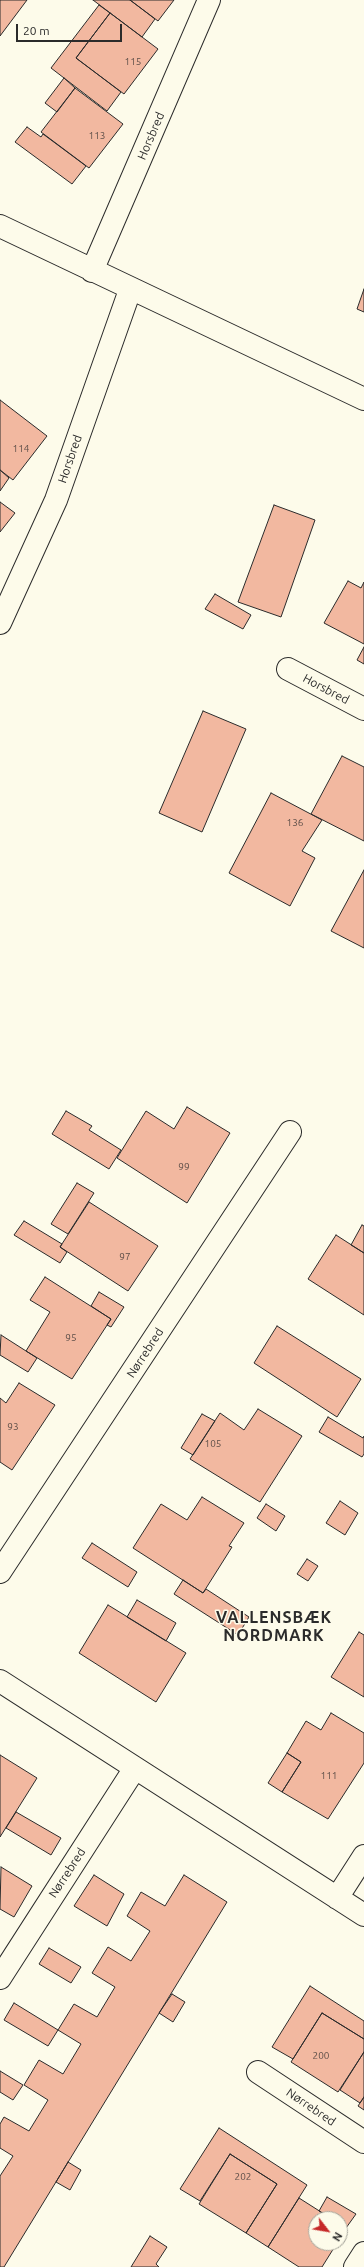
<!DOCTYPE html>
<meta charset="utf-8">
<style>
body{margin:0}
#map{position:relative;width:364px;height:2267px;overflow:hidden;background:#fdfbea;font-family:Ubuntu,sans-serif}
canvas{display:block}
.north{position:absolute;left:308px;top:2211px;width:40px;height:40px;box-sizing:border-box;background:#fdfbea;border:1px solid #a9a89e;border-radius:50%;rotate:121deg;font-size:11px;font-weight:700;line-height:16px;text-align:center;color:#2b2b2b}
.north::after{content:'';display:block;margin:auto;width:14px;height:18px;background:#c62828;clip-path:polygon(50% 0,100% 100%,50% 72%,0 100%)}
.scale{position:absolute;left:16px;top:24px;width:106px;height:18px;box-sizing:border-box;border:2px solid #2b2b2b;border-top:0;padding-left:5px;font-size:12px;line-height:14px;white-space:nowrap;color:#2b2b2b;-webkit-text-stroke:3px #fdfbea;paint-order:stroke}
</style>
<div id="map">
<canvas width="364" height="2267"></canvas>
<div class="north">N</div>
<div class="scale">20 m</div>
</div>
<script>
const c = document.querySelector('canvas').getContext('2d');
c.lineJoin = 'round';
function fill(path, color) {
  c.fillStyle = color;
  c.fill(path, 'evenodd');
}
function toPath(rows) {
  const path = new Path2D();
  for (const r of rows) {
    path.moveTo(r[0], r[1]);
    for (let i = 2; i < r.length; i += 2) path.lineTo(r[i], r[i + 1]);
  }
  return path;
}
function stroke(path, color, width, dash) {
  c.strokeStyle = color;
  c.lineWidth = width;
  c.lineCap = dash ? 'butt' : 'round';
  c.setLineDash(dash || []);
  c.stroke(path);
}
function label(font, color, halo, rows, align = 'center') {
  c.font = font + ' Ubuntu,sans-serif';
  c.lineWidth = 3;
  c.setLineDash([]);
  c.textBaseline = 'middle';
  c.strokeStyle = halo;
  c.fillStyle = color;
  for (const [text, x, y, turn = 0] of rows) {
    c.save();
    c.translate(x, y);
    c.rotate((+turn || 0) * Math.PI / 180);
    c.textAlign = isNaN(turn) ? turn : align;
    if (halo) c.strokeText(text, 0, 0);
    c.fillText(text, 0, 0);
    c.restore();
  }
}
const building = toPath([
 [0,0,27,0,0,36,0,0],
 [93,0,130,0,155,19,142,37,93,0],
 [130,0,174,0,158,21,130,0],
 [99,5,110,13,76,58,121,92,107,111,51,68,99,5],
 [110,13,158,49,124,94,76,58,110,13],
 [64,78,75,88,57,112,45,103,64,78],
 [75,88,123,124,89,168,41,132,75,88],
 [27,127,41,137,43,134,86,166,72,184,15,142,27,127],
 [364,289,364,312,357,309,364,289],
 [0,400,47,436,13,480,0,470,0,400],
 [0,470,9,478,0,491,0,470],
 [0,502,15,513,0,532,0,502],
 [274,505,315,520,281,617,238,602,274,505],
 [348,581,361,588,364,582,364,644,324,623,348,581],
 [215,594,251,615,243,629,205,609,215,594],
 [364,647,364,664,357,660,364,647],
 [203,711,246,729,202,832,159,813,203,711],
 [342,756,364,767,364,841,311,814,342,756],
 [271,793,322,820,302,851,315,858,290,906,229,873,271,793],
 [364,870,364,948,331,931,364,870],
 [187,1107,230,1133,187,1203,117,1158,146,1111,174,1129,187,1107],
 [66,1111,92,1126,89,1130,121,1150,109,1169,52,1134,66,1111],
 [77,1183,94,1193,68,1234,51,1224,77,1183],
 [89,1202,158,1246,128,1291,60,1247,89,1202],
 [24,1221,62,1244,60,1247,67,1252,60,1263,14,1235,24,1221],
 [362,1225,364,1226,364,1253,351,1245,362,1225],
 [336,1235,364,1253,364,1315,308,1279,336,1235],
 [45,1277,111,1319,72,1379,26,1351,50,1312,30,1300,45,1277],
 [99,1292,124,1307,111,1327,107,1325,111,1319,91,1306,99,1292],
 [277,1326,361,1379,337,1417,254,1363,277,1326],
 [1,1335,37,1358,28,1372,0,1355,1,1335],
 [19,1383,55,1405,12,1470,0,1462,0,1398,6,1403,19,1383],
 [258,1409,302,1436,260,1502,190,1459,220,1413,244,1430,258,1409],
 [202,1414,215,1421,193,1455,181,1448,202,1414],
 [328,1417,363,1438,364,1436,364,1454,362,1457,319,1432,328,1417],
 [202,1497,244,1523,229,1546,232,1547,203,1593,133,1548,161,1504,187,1520,202,1497],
 [340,1501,358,1513,345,1535,326,1523,340,1501],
 [266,1504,285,1516,276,1531,257,1518,266,1504],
 [92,1543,137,1572,128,1587,82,1558,92,1543],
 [307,1559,318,1566,308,1581,297,1574,307,1559],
 [183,1580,203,1593,206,1589,249,1617,238,1635,174,1594,183,1580],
 [137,1600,176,1623,166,1641,127,1617,137,1600],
 [108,1605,186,1653,156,1702,79,1653,108,1605],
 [359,1632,364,1635,364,1697,331,1677,359,1632],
 [331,1713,364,1733,364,1763,328,1819,282,1792,301,1762,287,1753,306,1721,321,1730,331,1713],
 [287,1753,301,1762,282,1792,268,1783,287,1753],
 [0,1755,37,1778,0,1837,0,1755],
 [16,1812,61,1838,51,1855,6,1828,16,1812],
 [1,1867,32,1886,14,1917,0,1909,1,1867],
 [94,1875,124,1894,107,1926,74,1906,94,1875],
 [184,1875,227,1902,4,2267,0,2267,0,2176,13,2156,0,2148,0,2124,4,2117,29,2131,48,2100,24,2085,39,2060,63,2074,81,2044,58,2030,74,2004,97,2017,115,1987,92,1973,108,1947,131,1961,150,1931,127,1916,141,1892,165,1906,184,1875],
 [49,1948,81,1967,71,1983,39,1964,49,1948],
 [310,1986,364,2021,364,2039,322,2013,293,2059,272,2047,310,1986],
 [172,1994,185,2002,173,2022,159,2013,172,1994],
 [14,2003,58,2030,48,2046,4,2020,14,2003],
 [322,2013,364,2039,364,2052,338,2092,291,2062,322,2013],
 [364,2052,364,2097,360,2103,340,2090,364,2052],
 [0,2071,23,2085,13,2100,0,2092,0,2071],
 [364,2097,364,2110,358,2106,364,2097],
 [219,2128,307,2185,268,2247,246,2233,277,2184,230,2154,200,2201,180,2189,219,2128],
 [230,2154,277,2184,246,2233,199,2204,230,2154],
 [68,2162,81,2170,70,2190,56,2182,68,2162],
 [327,2197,356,2214,346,2228,340,2224,340,2219,332,2219,319,2211,327,2197],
 [299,2198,332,2219,316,2219,316,2243,337,2243,322,2267,299,2267,268,2247,299,2198],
 [340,2224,346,2228,340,2238,340,2224],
 [150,2236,167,2247,156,2264,159,2267,131,2267,150,2236]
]);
fill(building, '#f2b8a0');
stroke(building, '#2b2b2b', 1);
const minor = toPath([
 [0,226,364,399],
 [92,271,209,0],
 [0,623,56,500,130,290],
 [288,669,364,709],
 [0,1572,290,1132],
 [0,1681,364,1915],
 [337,1898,364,1856],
 [0,1978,135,1768],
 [258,2072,364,2142],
 [355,2267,364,2253]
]);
stroke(minor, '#2b2b2b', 24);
stroke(minor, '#fdfbea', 22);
label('10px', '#5d4e48', null, [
 ["115",133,62],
 ["113",97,136],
 ["114",21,449],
 ["136",295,823],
 ["99",184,1167],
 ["97",125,1257],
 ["95",71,1338],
 ["93",13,1427],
 ["105",213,1444],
 ["111",329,1776],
 ["200",321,2056],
 ["202",243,2177]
]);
label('12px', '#2b2b2b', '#fdfbea', [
 ["Horsbred",151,136,-67],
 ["Horsbred",70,459,-71],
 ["Horsbred",326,689,28],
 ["Nørrebred",145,1353,-57],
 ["Nørrebred",67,1873,-57],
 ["Nørrebred",311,2107,34]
]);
c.letterSpacing = '1px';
label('bold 16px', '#2b2b2b', '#fdfbea', [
 ["VALLENSBÆK",274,1618],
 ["NORDMARK",274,1636]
]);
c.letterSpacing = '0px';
</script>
